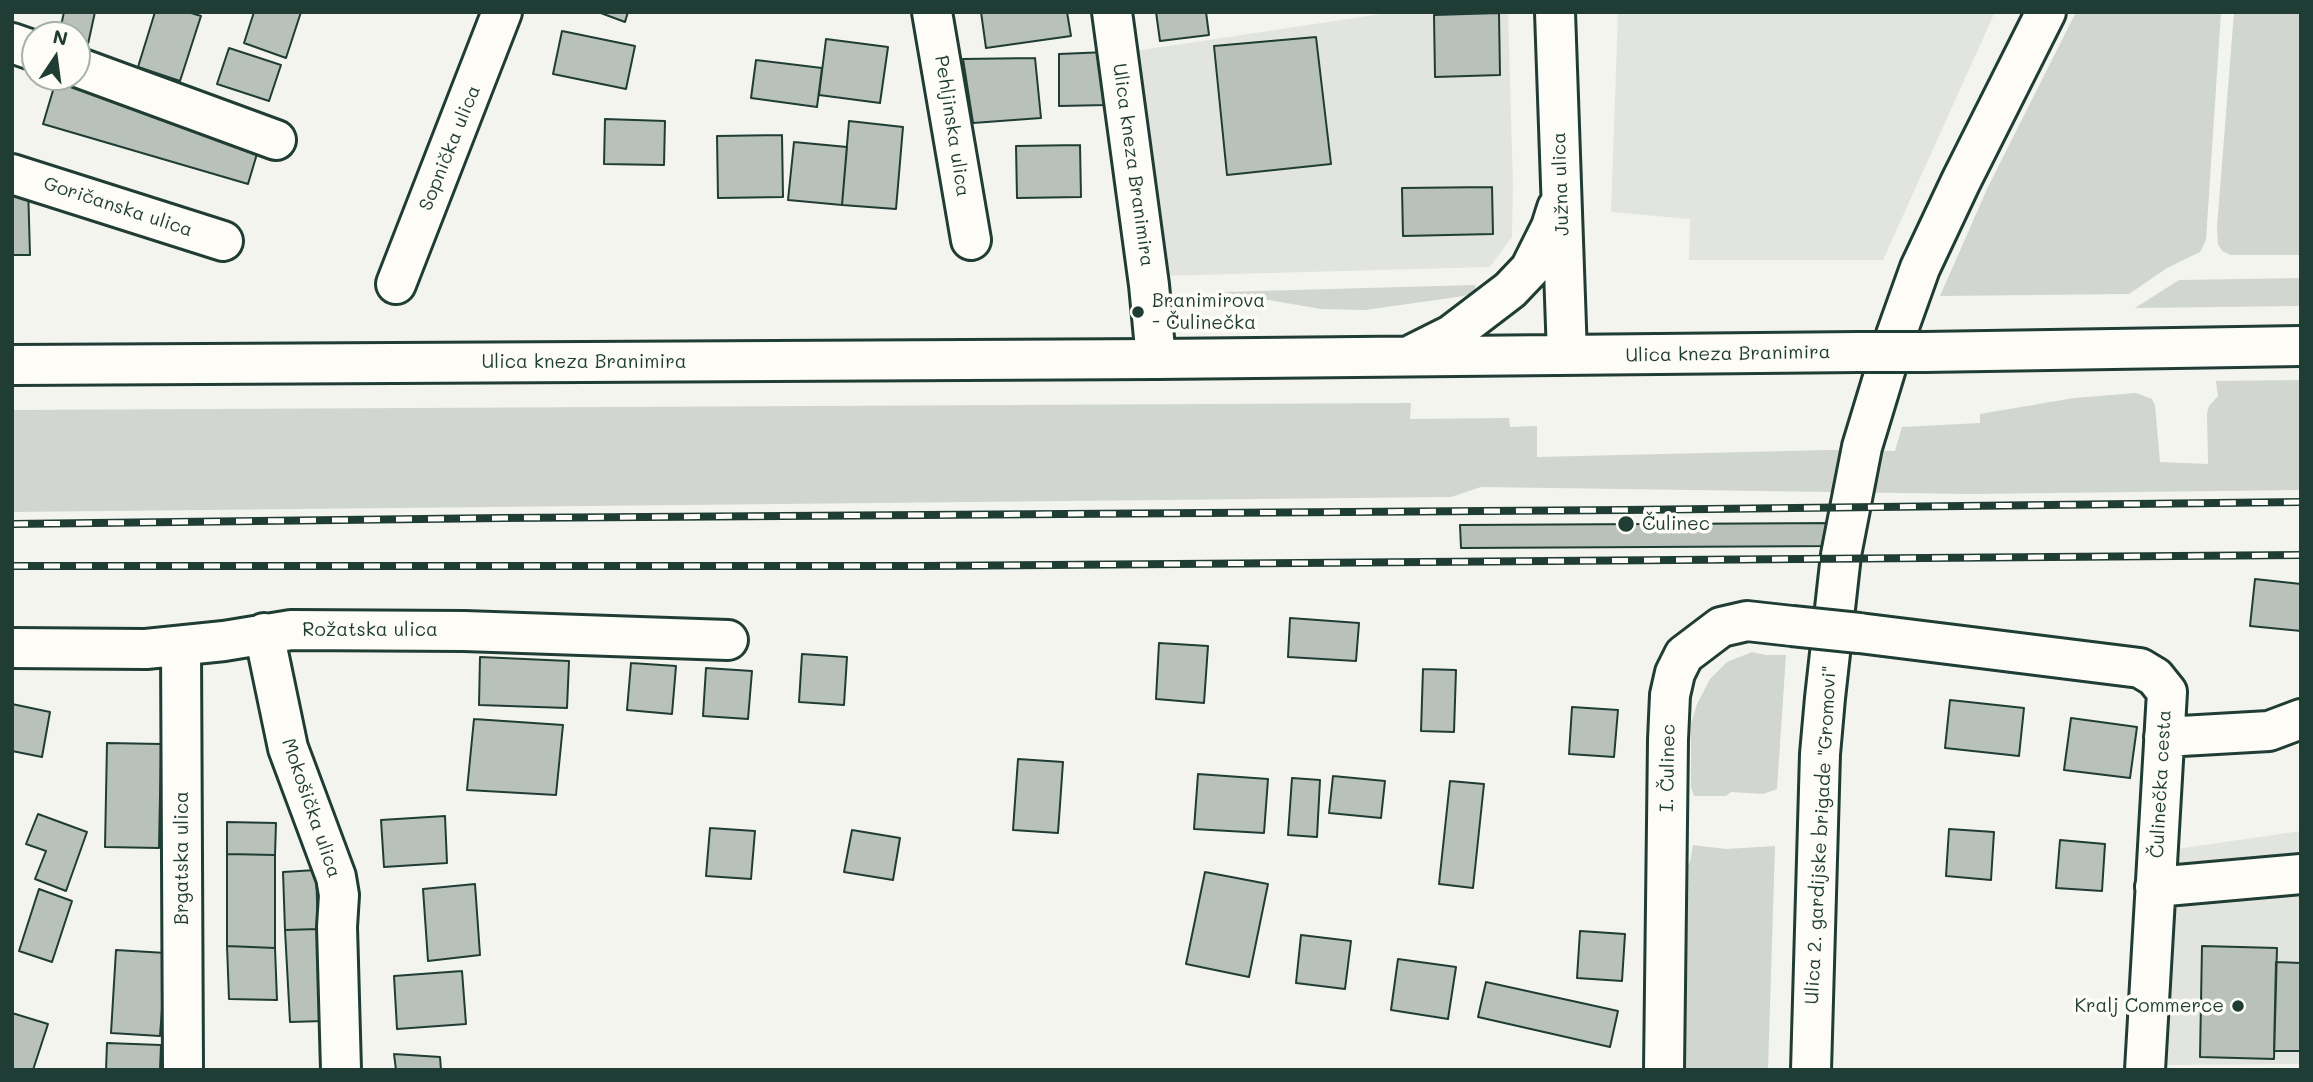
<!DOCTYPE html>
<meta charset="utf-8">
<style>
body{margin:0}
#map{position:relative;width:2313px;height:1082px;overflow:hidden;background:#f4f4ef;font-family:Mali,sans-serif}
canvas{display:block}
.frame{position:absolute;inset:0;border:14px solid #1f3d34;pointer-events:none}
.north{position:absolute;left:21px;top:21px;width:70px;height:70px;box-sizing:border-box;background:#fdfcf7;border:2px solid #a4b0a9;border-radius:50%;rotate:13deg;font-size:19px;font-weight:700;line-height:28px;text-align:center;color:#1f3d34}
.north::after{content:'';display:block;margin:auto;width:24px;height:32px;background:#1f3d34;clip-path:polygon(50% 0,100% 100%,50% 72%,0 100%)}
</style>
<div id="map">
<canvas width="2313" height="1082"></canvas>
<div class="frame"></div>
<div class="north">N</div>
</div>
<script>
const c = document.querySelector('canvas').getContext('2d');
c.lineJoin = 'round';
function fill(path, color) {
  c.fillStyle = color;
  c.fill(path, 'evenodd');
}
function toPath(rows) {
  const path = new Path2D();
  for (const r of rows) {
    path.moveTo(r[0], r[1]);
    for (let i = 2; i < r.length; i += 2) path.lineTo(r[i], r[i + 1]);
  }
  return path;
}
function stroke(path, color, width, dash) {
  c.strokeStyle = color;
  c.lineWidth = width;
  c.lineCap = dash ? 'butt' : 'round';
  c.setLineDash(dash || []);
  c.stroke(path);
}
function label(font, color, halo, rows, align = 'center') {
  c.font = font + ' Mali,sans-serif';
  c.lineWidth = 7;
  c.setLineDash([]);
  c.textBaseline = 'middle';
  c.strokeStyle = halo;
  c.fillStyle = color;
  for (const [text, x, y, turn = 0] of rows) {
    c.save();
    c.translate(x, y);
    c.rotate((+turn || 0) * Math.PI / 180);
    c.textAlign = isNaN(turn) ? turn : align;
    if (halo) c.strokeText(text, 0, 0);
    c.fillText(text, 0, 0);
    c.restore();
  }
}
fill(toPath([
 [1394,12,1508,12,1513,185,1512,237,1490,267,1163,276,1129,52],
 [1618,12,1995,12,1883,260,1689,260,1690,219,1611,212],
 [2301,831,2301,1064,2161,1065,2176,849]
]), '#e2e5df');
fill(toPath([
 [2076,12,2221,12,2206,240,2200,252,2167,268,2129,294,1940,296,1987,189],
 [2234,12,2301,12,2301,255,2231,255,2222,251,2218,244,2217,227],
 [2301,278,2301,306,2135,308,2179,280],
 [1475,285,1476,291,1464,296,1365,310,1321,309,1222,292],
 [2301,380,2301,490,1971,494,1481,487,1451,497,12,512,12,410,1411,403,1410,419,1509,418,1510,427,1537,426,1537,457,1829,450,1895,451,1902,427,1980,423,1980,414,2074,398,2136,393,2152,399,2155,405,2160,462,2208,464,2207,413,2209,406,2218,396,2216,381],
 [1752,652,1766,655,1786,655,1777,789,1763,794,1731,792,1726,796,1694,796,1691,787,1691,723,1697,704,1710,679,1727,662],
 [1693,845,1726,849,1775,846,1768,1070,1680,1070,1685,867,1690,862]
]), '#d1d6d1');
const building = toPath([
 [64,12,95,12,88,44,77,42,77,35,59,35,64,12],
 [155,12,188,12,201,16,180,81,138,67,155,12],
 [254,12,301,12,286,58,244,43,254,12],
 [598,12,628,12,625,22,598,12],
 [981,12,1067,12,1071,36,986,48,981,12],
 [1156,12,1206,12,1209,35,1160,41,1156,12],
 [1499,13,1500,75,1435,77,1434,15,1499,13],
 [562,31,635,46,626,89,553,74,562,31],
 [1316,37,1331,164,1227,175,1214,46,1316,37],
 [826,39,888,47,880,103,819,95,826,39],
 [229,48,281,65,269,101,217,84,229,48],
 [1107,52,1107,105,1059,106,1059,54,1107,52],
 [1035,58,1041,118,973,123,963,59,1035,58],
 [756,60,822,68,817,107,751,98,756,60],
 [57,77,262,137,248,184,43,124,57,77],
 [605,119,665,121,664,165,604,164,605,119],
 [849,121,903,127,896,209,842,205,849,121],
 [782,135,783,197,718,198,717,136,782,135],
 [794,142,847,147,842,205,788,200,794,142],
 [1080,145,1081,197,1017,198,1016,146,1080,145],
 [12,185,28,185,30,255,12,255,12,185],
 [1492,187,1493,234,1403,236,1402,188,1492,187],
 [1839,523,1839,546,1461,548,1460,525,1839,523],
 [2255,579,2301,584,2301,631,2250,626,2255,579],
 [1290,618,1359,623,1356,661,1288,657,1290,618],
 [1159,643,1208,646,1204,703,1156,699,1159,643],
 [802,654,847,657,844,705,799,702,802,654],
 [480,657,569,661,567,708,479,705,480,657],
 [631,663,676,666,672,714,627,710,631,663],
 [706,668,752,671,748,719,703,716,706,668],
 [1423,669,1456,670,1454,732,1421,731,1423,669],
 [1950,700,2024,708,2019,756,1945,748,1950,700],
 [12,704,50,712,42,757,12,751,12,704],
 [1572,707,1618,710,1614,757,1569,754,1572,707],
 [2071,718,2137,727,2130,778,2064,770,2071,718],
 [474,719,563,725,556,795,467,790,474,719],
 [107,743,161,744,159,848,105,847,107,743],
 [1018,759,1063,762,1058,833,1013,830,1018,759],
 [1198,774,1268,779,1264,833,1194,829,1198,774],
 [1333,776,1385,781,1381,818,1329,813,1333,776],
 [1292,778,1320,780,1317,837,1288,835,1292,778],
 [1450,781,1484,784,1473,888,1439,884,1450,781],
 [38,814,87,832,66,891,35,879,46,851,26,844,38,814],
 [445,816,447,863,384,867,381,820,445,816],
 [227,822,276,823,275,855,227,854,227,822],
 [710,828,755,831,751,879,706,876,710,828],
 [1949,829,1994,832,1991,880,1946,876,1949,829],
 [852,830,900,838,893,880,844,872,852,830],
 [2060,840,2105,844,2102,891,2056,888,2060,840],
 [227,854,275,855,275,948,227,946,227,854],
 [316,870,318,929,285,930,283,872,316,870],
 [1205,872,1268,884,1249,977,1186,964,1205,872],
 [475,884,480,955,428,961,423,889,475,884],
 [39,889,72,901,52,962,19,951,39,889],
 [318,929,324,1021,290,1022,285,930,318,929],
 [1580,931,1625,934,1622,981,1577,978,1580,931],
 [1301,935,1351,941,1345,989,1296,983,1301,935],
 [227,946,275,948,277,1000,229,999,227,946],
 [2202,946,2277,948,2274,1059,2200,1057,2202,946],
 [116,950,166,953,160,1036,111,1033,116,950],
 [1398,959,1456,967,1448,1019,1391,1010,1398,959],
 [2276,962,2301,963,2301,1051,2274,1051,2276,962],
 [462,971,466,1024,397,1029,394,976,462,971],
 [1486,982,1618,1011,1610,1047,1478,1017,1486,982],
 [12,1013,48,1024,33,1070,12,1070,12,1013],
 [107,1043,161,1045,160,1070,106,1070,107,1043],
 [394,1054,440,1057,441,1070,396,1070,394,1054]
]);
fill(building, '#b9c1bb');
stroke(building, '#1f3d34', 2);
const minor = toPath([
 [932,12,971,240],
 [1112,12,1149,285,1156,359],
 [12,43,35,51],
 [77,67,276,140],
 [12,174,223,241],
 [396,284,502,12],
 [264,633,288,748,336,877,339,895,337,927,341,1070],
 [1859,633,2140,668,2155,677,2167,692,2145,1070],
 [181,646,183,1070],
 [12,648,146,649,224,641,291,630,464,631,728,640],
 [2164,737,2269,731,2301,719],
 [2155,887,2301,874],
 [1664,1070,1668,740,1670,695,1675,673,1684,655,1721,627,1747,621,1792,626],
 [1811,1070,1820,754,1825,698,1841,555,1862,447,1896,335,1920,268,1961,181,2046,12]
]);
const major = toPath([
 [1555,12,1567,355],
 [1924,352,2301,346],
 [1413,354,1451,335,1510,290,1530,269,1551,227,1557,208],
 [12,365,1156,359,1859,352]
]);
stroke(minor, '#1f3d34', 44);
stroke(major, '#1f3d34', 44);
stroke(minor, '#fdfcf7', 38);
stroke(major, '#fdfcf7', 38);
const rail = toPath([
 [12,524,503,518,1625,510,2301,502],
 [12,566,924,566,2301,555]
]);
stroke(rail, '#1f3d34', 8);
stroke(rail, '#fdfcf7', 5, [16]);
const minorBridge = toPath([
 [1792,626,1859,633]
]);
const majorBridge = toPath([
 [1859,352,1924,352]
]);
stroke(minorBridge, '#1f3d34', 44, []);
stroke(majorBridge, '#1f3d34', 44, []);
stroke(minorBridge, '#fdfcf7', 38);
stroke(majorBridge, '#fdfcf7', 38);
for (const [x, y, r, color] of [
 [1138,312,7,"#1f3d34"],
 [1626,524,9,"#1f3d34"],
 [2238,1006,7,"#1f3d34"]
]) {
  const dot = new Path2D();
  dot.arc(x, y, r, 0, 2 * Math.PI);
  c.fillStyle = color;
  c.fill(dot);
  stroke(dot, '#fdfcf7', 2.5);
}
label('19px', '#1f3d34', '#fdfcf7', [
 ["Pehljinska ulica",952,126,81],
 ["Sopnička ulica",450,148,-68],
 ["Ulica kneza Branimira",1133,165,82],
 ["Južna ulica",1561,184,-92],
 ["Goričanska ulica",118,207,18],
 ["Ulica kneza Branimira",1728,354,-1],
 ["Ulica kneza Branimira",584,362],
 ["Rožatska ulica",370,630],
 ["I. Čulinec",1668,768,-89],
 ["Čulinečka cesta",2161,784,-87],
 ["Mokošička ulica",311,808,71],
 ["Ulica 2. gardijske brigade \"Gromovi\"",1821,835,-87],
 ["Brgatska ulica",182,858,-90]
]);
label('19px', '#1f3d34', '#fdfcf7', [
 ["Branimirova",1152,301],
 ["- Čulinečka",1152,323],
 ["Čulinec",1642,524],
 ["Kralj Commerce",2224,1006,"right"]
], 'left');
</script>
